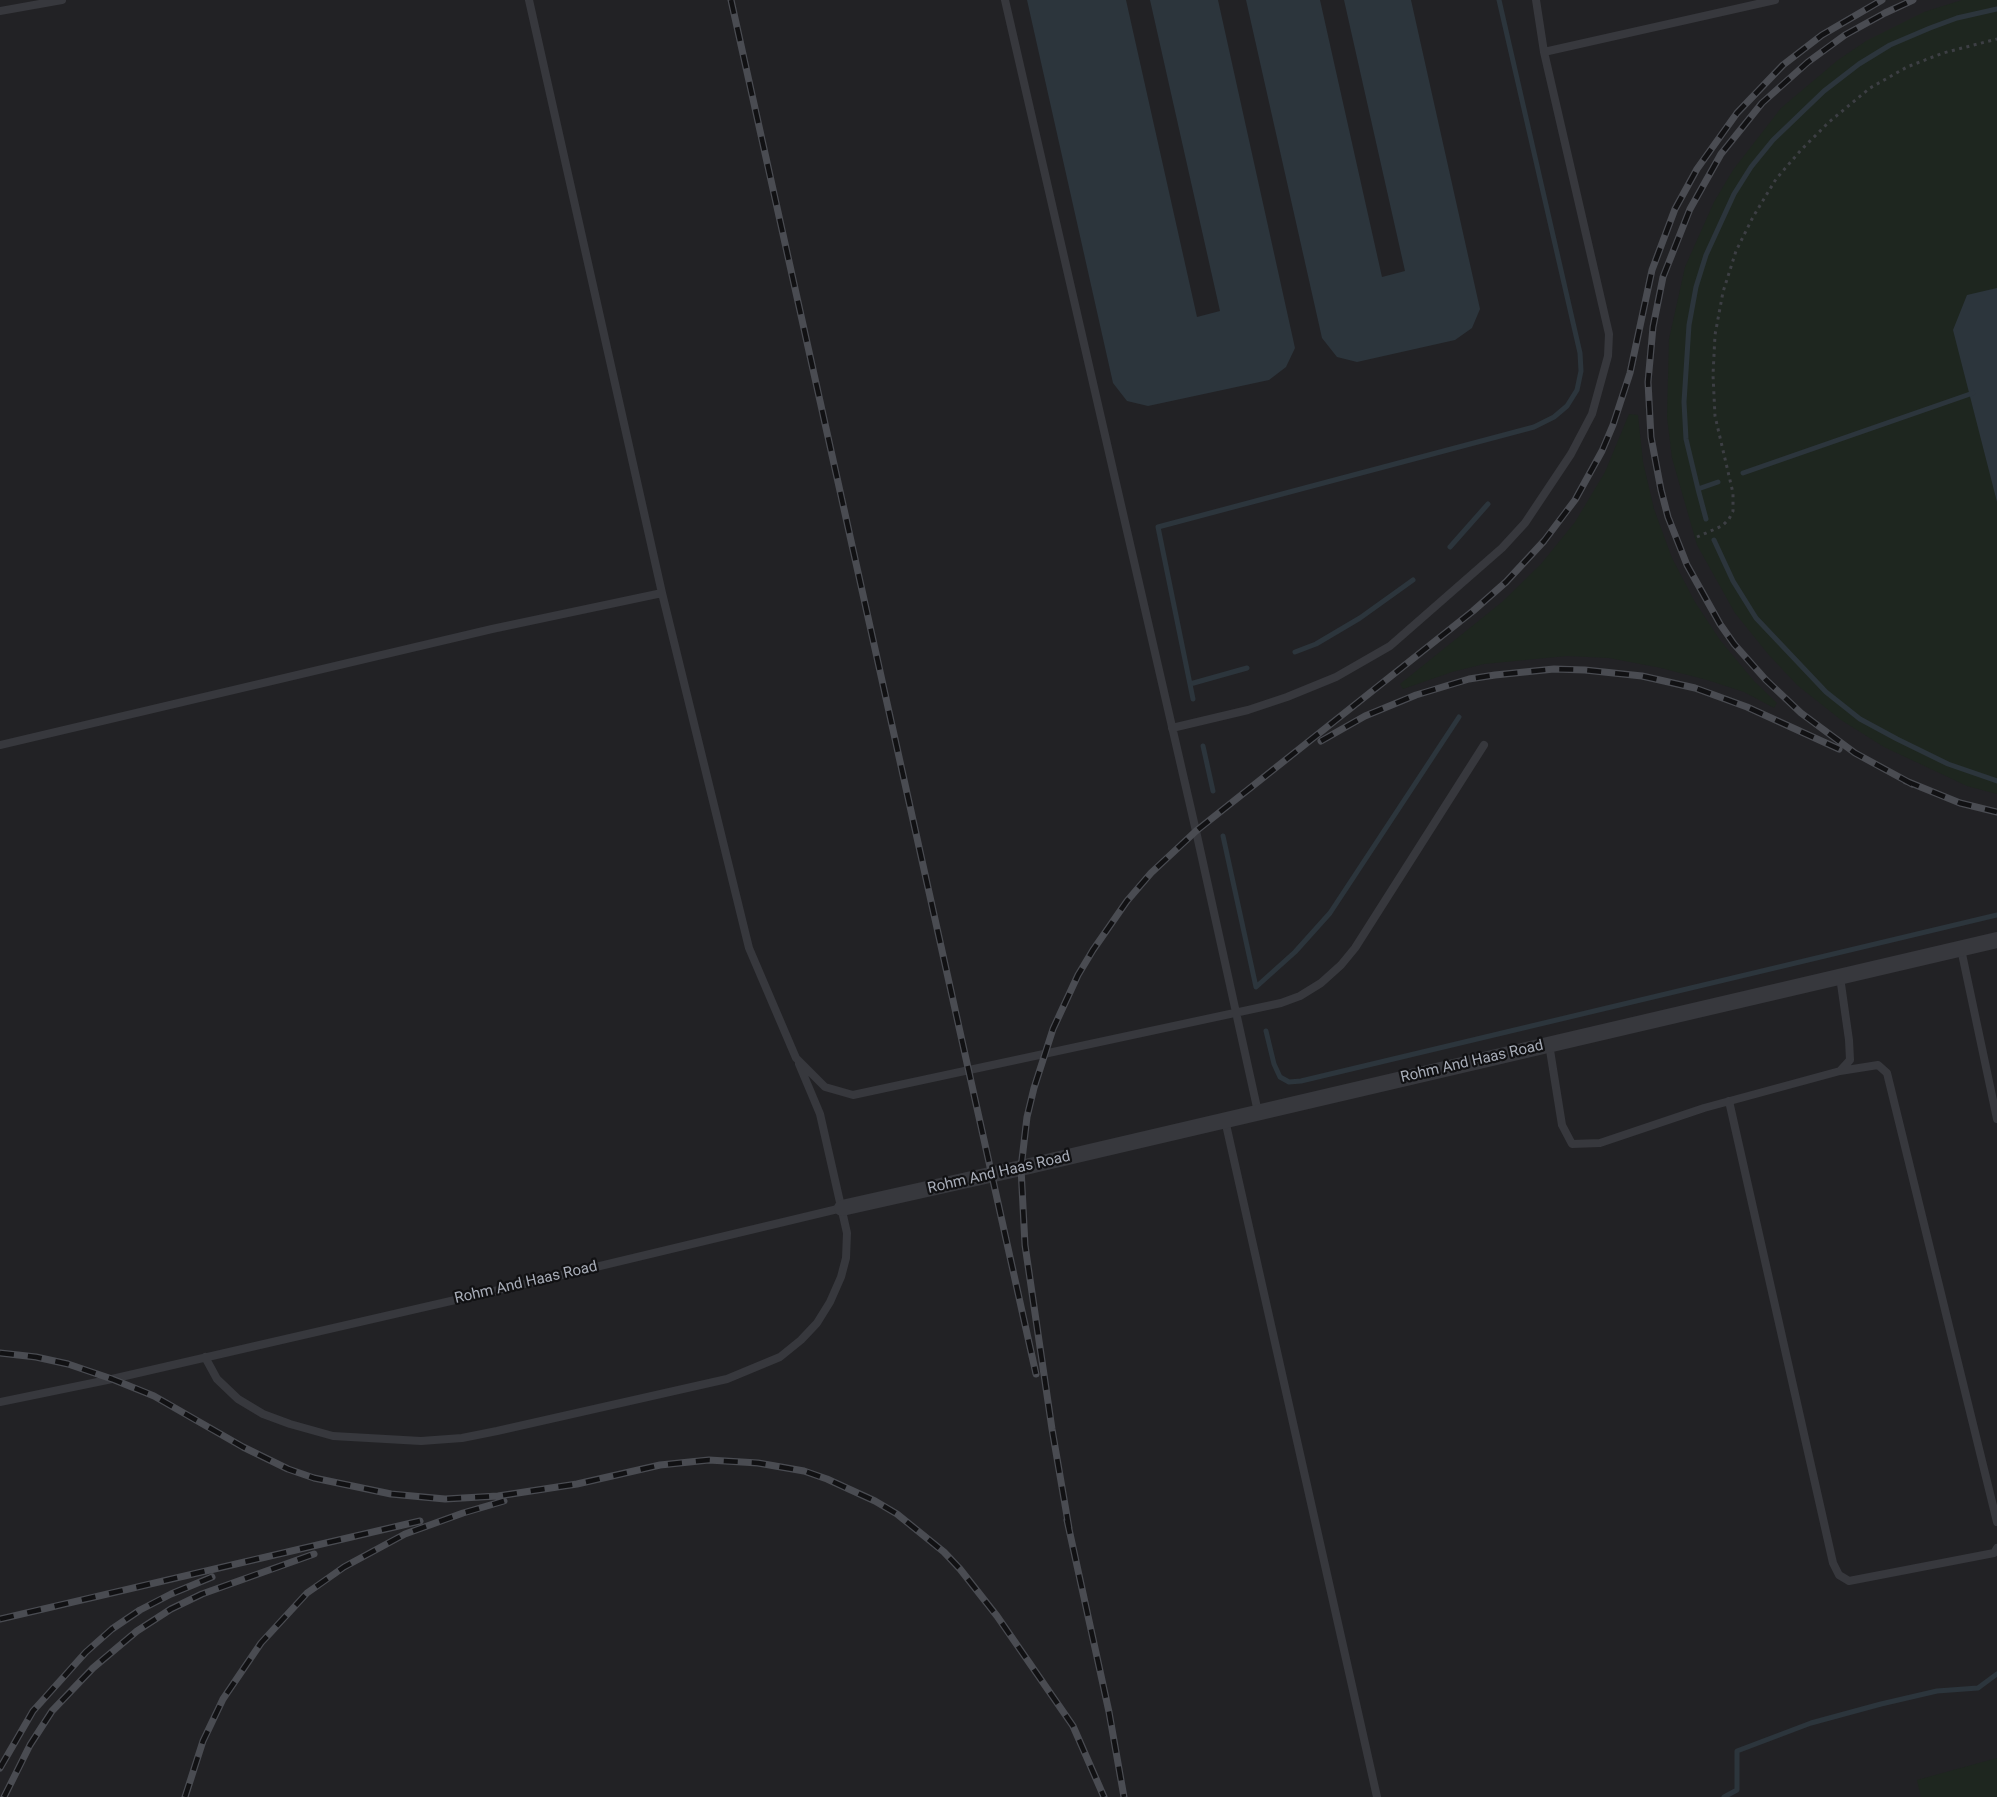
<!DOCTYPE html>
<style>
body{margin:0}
canvas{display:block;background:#161618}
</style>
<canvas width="1997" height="1797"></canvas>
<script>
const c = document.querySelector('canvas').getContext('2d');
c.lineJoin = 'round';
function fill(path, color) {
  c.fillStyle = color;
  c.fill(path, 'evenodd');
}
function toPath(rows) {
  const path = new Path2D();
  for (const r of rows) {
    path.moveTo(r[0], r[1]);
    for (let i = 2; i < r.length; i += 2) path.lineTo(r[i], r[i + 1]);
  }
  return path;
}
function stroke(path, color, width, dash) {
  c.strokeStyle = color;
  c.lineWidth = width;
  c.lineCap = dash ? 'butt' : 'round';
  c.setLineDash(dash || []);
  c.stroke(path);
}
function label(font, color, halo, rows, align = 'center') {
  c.font = font + ' Roboto,sans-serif';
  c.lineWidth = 4.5;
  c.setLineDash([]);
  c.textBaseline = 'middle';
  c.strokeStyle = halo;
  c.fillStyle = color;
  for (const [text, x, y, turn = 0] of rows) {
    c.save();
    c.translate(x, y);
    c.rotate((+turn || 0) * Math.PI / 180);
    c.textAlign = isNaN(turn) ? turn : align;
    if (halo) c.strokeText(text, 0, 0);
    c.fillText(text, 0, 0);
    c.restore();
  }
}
fill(toPath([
 [0,0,1997,0,1997,1797,0,1797]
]), '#222225');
fill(toPath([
 [1962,0,1997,0,1997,794,1967,786,1884,747,1841,720,1797,685,1768,654,1735,613,1697,545,1672,458,1667,417,1669,339,1685,267,1714,202,1733,170,1781,108,1838,60,1866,41,1924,12],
 [1629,414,1638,415,1643,462,1654,509,1672,558,1695,602,1720,640,1754,681,1777,703,1774,708,1744,692,1707,680,1661,668,1609,658,1567,656,1484,664,1452,672,1403,689,1400,684,1502,602,1541,564,1575,522,1605,472],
 [1997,1758,1997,1797,1921,1797,1917,1780]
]), '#1e261f');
fill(toPath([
 [1027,0,1126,0,1197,317,1220,311,1150,0,1218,0,1295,348,1286,367,1269,380,1148,406,1127,401,1113,383],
 [1246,0,1320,0,1382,277,1405,271,1344,0,1411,0,1480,309,1472,328,1455,340,1357,362,1337,357,1322,338],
 [1997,288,1997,502,1953,330,1967,295]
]), '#2c353c');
stroke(toPath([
 [1743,473,1973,393],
 [1698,489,1686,439,1684,402,1689,325,1696,287,1706,255,1734,194,1751,167,1773,140,1824,91,1859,64,1890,45,1930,28,1957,18,1997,9],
 [1706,519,1698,489,1718,482],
 [1714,540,1733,581,1756,618,1826,692,1860,719,1897,739,1948,764,1997,781],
 [1450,547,1488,504],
 [1295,652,1316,644,1360,618,1413,580],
 [1190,684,1247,668],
 [1193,699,1158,527,1534,427,1554,417,1567,406,1577,390,1581,371,1580,353,1499,0],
 [1203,746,1213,791],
 [1223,836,1256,987,1295,952,1330,913,1459,717],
 [1266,1031,1274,1064,1280,1077,1289,1082,1301,1081,1997,915],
 [1724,1797,1737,1790,1737,1751,1811,1723,1881,1704,1937,1691,1978,1688,1997,1674]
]), '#2c353c', 5);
stroke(toPath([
 [1697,537,1722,526,1729,519,1733,511,1733,493,1715,416,1713,375,1715,335,1723,292,1736,251,1753,217,1776,179,1801,150,1829,122,1870,88,1907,67,1943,53,1997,39]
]), '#3d3f44', 3, [3, 4.5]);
stroke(toPath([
 [529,0,662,593],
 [1005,0,1196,831,1258,1112],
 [0,11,62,0],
 [1544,52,1775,0],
 [1172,728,1248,710,1287,697,1336,677,1390,646,1502,548,1525,523,1571,454,1592,414,1608,356,1609,334,1544,52,1536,0],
 [0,745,492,629,662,593,749,948,796,1058,825,1087,853,1095,1281,1003,1300,996,1321,983,1341,965,1355,948,1484,745],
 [1961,949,1997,1119],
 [1549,1044,1562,1125,1572,1144,1600,1143,1704,1108,1840,1071,1850,1060,1849,1040,1840,977],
 [1840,1071,1878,1065,1887,1073,1997,1522],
 [1729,1101,1833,1563,1839,1575,1849,1581,1994,1553,1997,1548],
 [1225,1120,1377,1797],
 [205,1357,217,1379,238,1399,263,1414,290,1424,333,1436,421,1441,462,1438,497,1431,727,1379,780,1357,801,1340,817,1323,830,1302,841,1277,846,1258,847,1233,820,1114,799,1064],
 [0,1402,112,1379,529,1283,842,1208]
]), '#37383d', 8);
stroke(toPath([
 [842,1208,1021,1168,1997,940]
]), '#37383d', 16);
const rail = toPath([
 [731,0,1036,1374],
 [1321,741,1365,716,1416,695,1469,679,1495,675,1554,669,1585,670,1642,676,1695,688,1747,707,1839,749],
 [1906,781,1960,803,1997,812],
 [1912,784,1855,753,1801,713,1766,680,1734,644,1720,624,1687,565,1668,517,1661,490,1651,437,1648,382,1653,327,1663,277,1690,209,1721,154,1762,103,1808,62,1845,35,1885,13,1913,0],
 [0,1353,36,1357,68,1364,112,1379,154,1396,243,1447,288,1469,314,1478,391,1494,445,1499,498,1496,577,1484,660,1465,709,1460,758,1463,804,1471,827,1479,875,1501,897,1514,944,1552,960,1569,997,1616,1073,1726,1104,1797],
 [1067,1520,1109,1712,1124,1797],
 [1069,1528,1052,1429,1025,1245,1021,1168,1027,1117,1034,1088,1053,1029,1078,975,1093,950,1127,901,1151,873,1196,831,1473,611,1506,582,1544,541,1575,500,1602,451,1613,425,1630,373,1652,270,1675,209,1697,169,1737,113,1783,65,1822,35,1882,0],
 [0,1619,420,1521],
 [0,1768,33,1711,86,1652,112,1629,140,1610,171,1594,212,1577],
 [4,1797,30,1745,52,1711,93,1668,137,1631,171,1609,202,1594,314,1554],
 [185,1797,203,1741,223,1699,261,1643,307,1593,344,1567,405,1534,463,1513,504,1501]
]);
stroke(rail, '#4a4c52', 7);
stroke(rail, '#111113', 4.5, [14]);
label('15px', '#a8adb8', '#111113', [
 ["Rohm And Haas Road",1472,1062,-13],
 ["Rohm And Haas Road",999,1173,-13],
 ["Rohm And Haas Road",526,1283,-13]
]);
</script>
